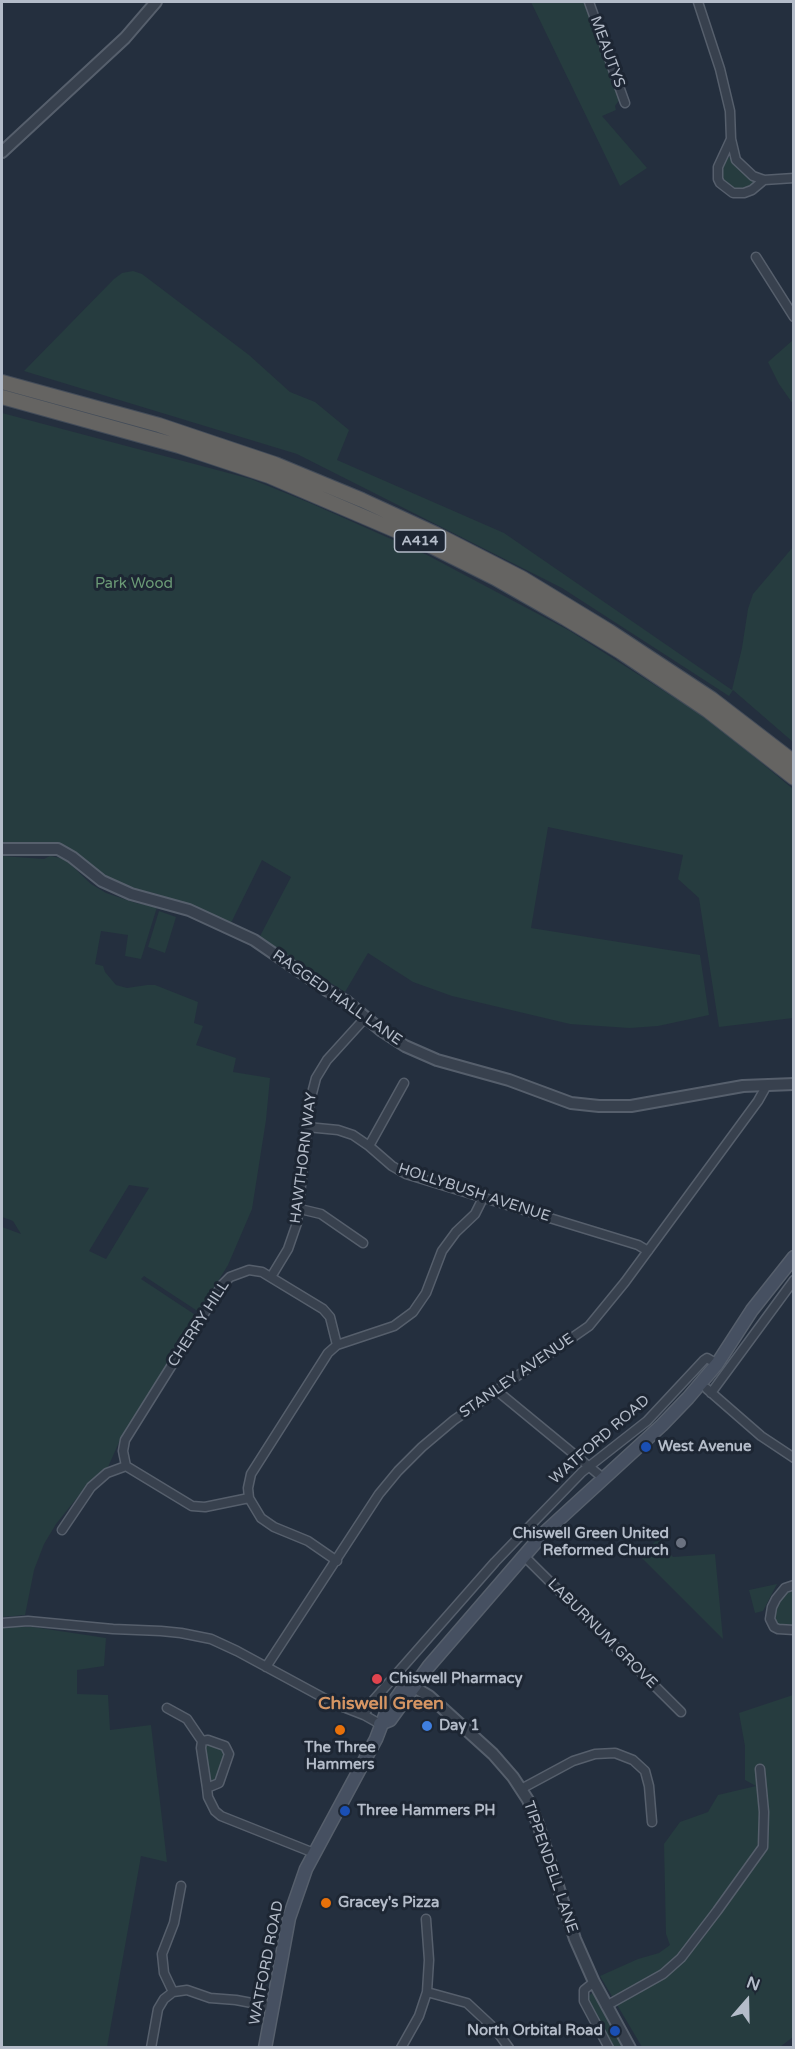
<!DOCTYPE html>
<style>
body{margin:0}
#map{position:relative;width:795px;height:2049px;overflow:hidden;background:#242f3e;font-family:"Varela Round",sans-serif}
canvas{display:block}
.frame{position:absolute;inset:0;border:3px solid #b4bcc9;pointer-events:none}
.north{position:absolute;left:717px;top:1971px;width:60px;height:60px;-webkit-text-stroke:4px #1d2633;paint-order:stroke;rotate:20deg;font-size:16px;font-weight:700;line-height:24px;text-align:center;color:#b4bcc9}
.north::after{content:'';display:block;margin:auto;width:21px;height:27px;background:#b4bcc9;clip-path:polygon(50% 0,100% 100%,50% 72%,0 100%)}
</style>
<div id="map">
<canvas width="795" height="2049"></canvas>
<div class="frame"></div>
<div class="north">N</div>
</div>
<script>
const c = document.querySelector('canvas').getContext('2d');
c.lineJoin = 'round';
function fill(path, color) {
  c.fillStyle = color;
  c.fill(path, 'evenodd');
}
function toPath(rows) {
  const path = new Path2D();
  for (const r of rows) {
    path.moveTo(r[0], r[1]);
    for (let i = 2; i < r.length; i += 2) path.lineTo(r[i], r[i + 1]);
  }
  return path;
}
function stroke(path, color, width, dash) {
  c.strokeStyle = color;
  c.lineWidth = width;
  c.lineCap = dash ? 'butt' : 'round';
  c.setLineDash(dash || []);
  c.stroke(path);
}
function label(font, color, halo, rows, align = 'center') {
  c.font = font + ' "Varela Round",sans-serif';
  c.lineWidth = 6;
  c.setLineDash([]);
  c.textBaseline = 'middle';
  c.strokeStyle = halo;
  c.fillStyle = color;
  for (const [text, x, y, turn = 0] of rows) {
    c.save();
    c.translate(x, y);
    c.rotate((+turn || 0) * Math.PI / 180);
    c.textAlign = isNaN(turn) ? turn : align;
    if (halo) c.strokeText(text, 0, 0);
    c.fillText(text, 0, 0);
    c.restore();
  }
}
fill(toPath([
 [531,2,584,2,611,80,615,84,620,99,615,106,616,110,602,116,647,168,620,186],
 [730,157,745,175,754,181,754,184,741,191,727,187,721,177,721,170,725,159],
 [133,271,142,274,249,355,290,392,315,402,349,430,337,460,504,533,732,690,742,648,748,609,753,594,793,547,793,742,733,690,729,696,562,588,297,454,24,371,114,279,122,273],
 [793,340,793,404,779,384,768,362],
 [2,413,251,479,310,503,427,555,570,631,711,721,793,789,793,1018,719,1027,699,898,678,879,683,855,548,827,531,928,700,955,709,1015,658,1026,630,1028,570,1024,452,996,413,982,368,953,345,992,259,938,291,877,262,860,230,925,157,894,115,884,63,846,2,845],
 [2,856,44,859,50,856,60,858,68,862,91,884,106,893,136,903,157,907,141,959,125,956,128,935,101,931,95,964,103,966,105,972,116,985,127,988,147,985,155,985,198,1002,194,1023,203,1026,196,1045,236,1058,233,1072,270,1078,266,1120,252,1209,228,1265,199,1312,144,1276,141,1279,197,1316,120,1440,108,1467,97,1475,76,1499,56,1524,44,1544,34,1570,25,1615,2,1617,2,1227,21,1234,13,1221,2,1217],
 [129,1185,149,1188,106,1259,89,1251],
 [159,911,176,917,165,953,148,947],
 [664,1532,665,1549,673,1557,715,1554,723,1639,641,1557],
 [777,1584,763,1611,755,1613,749,1590],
 [793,1588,793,1627,779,1625,774,1617,775,1607,784,1593],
 [2,1627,33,1627,106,1638,104,1666,77,1670,77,1694,108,1695,110,1730,151,1725,167,1862,141,1856,107,2047,2,2048],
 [793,1695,793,2037,780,2047,642,2047,600,1976,638,1959,659,1953,670,1945,666,1934,664,1844,680,1822,708,1812,718,1795,756,1786,745,1780,745,1746,739,1713],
 [208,1744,213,1744,227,1752,218,1781,210,1783,204,1749],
 [593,1992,623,2047,614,2047,590,2006,588,1997]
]), '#263c3f');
const minor = toPath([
 [589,2,625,103],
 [698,2,720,69,730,111,731,139,736,160,753,176,764,180,794,178],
 [731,139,718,167,718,179,720,183,733,193,744,193,752,190,764,180],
 [756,257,794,317],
 [307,1127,338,1130,353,1135,369,1146,392,1166,406,1174,638,1245,648,1251],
 [369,1146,404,1083],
 [300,1209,321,1214,363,1243],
 [271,1277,288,1249,297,1223,310,1101,316,1078,327,1060,366,1017],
 [707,1389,761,1436,794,1458],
 [496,1390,603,1478],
 [711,1393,794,1280],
 [126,1466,123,1451,125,1440,222,1285,230,1277,249,1270,262,1272,323,1309,330,1317,337,1345],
 [126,1466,192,1506,205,1507,249,1498],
 [62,1530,91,1487,107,1473,126,1466],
 [523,1555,681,1712],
 [337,1561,308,1541,274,1527,261,1518,249,1498,248,1488,251,1474,328,1353,337,1345,394,1326,413,1312,426,1293,442,1251,456,1232,475,1214,483,1198],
 [794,1585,785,1588,776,1599,772,1607,770,1619,774,1627,778,1629,794,1630],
 [2,1623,28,1621,113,1629,161,1631,181,1633,211,1639,237,1651,333,1703,364,1715,380,1724],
 [266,1667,379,1494,398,1471,422,1447,454,1420,589,1326,625,1282,758,1101,767,1085],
 [167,1708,187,1719,202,1741],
 [364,1715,371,1703,495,1562,582,1472,647,1421,704,1360,707,1358,717,1364],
 [207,1788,219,1783,229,1754,225,1746,208,1740,202,1741,201,1748,207,1788,208,1797,215,1811,221,1816,314,1853],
 [521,1789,573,1761,595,1754,615,1753,633,1760,645,1771,649,1786,652,1822],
 [594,1982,584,1990,584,2001,609,2048],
 [173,1992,164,1973,162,1954,174,1923,181,1886],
 [427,1992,467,2003,496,2030,509,2048],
 [606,2006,663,1974,681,1958,717,1911,763,1847,764,1812,760,1769],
 [151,2048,158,2009,164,1999,173,1992,187,1990,210,1998,236,2000,273,2007],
 [401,2048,419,2016,427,1992,429,1960,426,1919]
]);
const tertiary = toPath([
 [2,152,125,38,156,2],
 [2,849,58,849,72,857,102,881,131,894,189,910,254,940,328,991,346,1001,382,1031,405,1046,437,1060,509,1080,571,1103,599,1106,631,1106,743,1086,794,1084],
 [414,1687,429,1696,493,1754,513,1777,528,1800,538,1824,575,1939,594,1982,630,2048]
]);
const secondary = toPath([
 [380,1724,390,1720,429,1666,543,1534,662,1425,688,1398,717,1364,752,1310,794,1257],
 [265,2048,289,1918,306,1869,376,1739,386,1713,402,1690,414,1687]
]);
const trunk = toPath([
 [2,382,159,425,275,464,362,500,436,534,522,578,609,631,712,699,794,762],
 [2,397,179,446,269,476,425,543,495,578,565,618,621,652,707,710,794,778]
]);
stroke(minor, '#565f6c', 11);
stroke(tertiary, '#565f6c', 14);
stroke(secondary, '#565f6c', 15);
stroke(trunk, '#434c59', 16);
stroke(minor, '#38414e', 8);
stroke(tertiary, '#38414e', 10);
stroke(secondary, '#465061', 12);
stroke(trunk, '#656462', 14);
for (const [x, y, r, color] of [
 [646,1447,6,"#1a4fb4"],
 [681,1543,6,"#6b7280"],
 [377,1679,6,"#e0444e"],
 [427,1726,6,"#3f7fe0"],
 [340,1730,6,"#e8710a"],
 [345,1811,6,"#1a4fb4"],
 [326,1903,6,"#e8710a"],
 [615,2031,6,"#1a4fb4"]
]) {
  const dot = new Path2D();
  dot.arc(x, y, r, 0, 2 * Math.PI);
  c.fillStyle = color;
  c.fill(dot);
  stroke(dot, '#1d2633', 2);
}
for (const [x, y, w] of [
 [420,541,51]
]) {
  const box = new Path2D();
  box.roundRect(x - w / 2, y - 11, w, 22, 4.5);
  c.fillStyle = '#1d2633';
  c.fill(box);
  stroke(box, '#b4bcc9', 1.5);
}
label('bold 14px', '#b4bcc9', null, [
 ["A414",420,541]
]);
label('15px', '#b4bcc9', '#1d2633', [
 ["MEAUTYS",607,52,70],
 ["RAGGED HALL LANE",337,998,35],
 ["HAWTHORN WAY",304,1158,-83],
 ["HOLLYBUSH AVENUE",474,1193,18],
 ["CHERRY HILL",199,1324,-57],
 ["STANLEY AVENUE",517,1376,-35],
 ["WATFORD ROAD",600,1440,-41],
 ["LABURNUM GROVE",602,1634,45],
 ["TIPPENDELL LANE",550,1867,71],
 ["WATFORD ROAD",267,1963,-79]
]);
label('15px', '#6b9a76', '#1d2633', [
 ["Park Wood",134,584]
]);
label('bold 15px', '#b4bcc9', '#1d2633', [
 ["West Avenue",658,1447],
 ["Chiswell Green United",669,1534,"right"],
 ["Reformed Church",669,1551,"right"],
 ["Chiswell Pharmacy",389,1679],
 ["Day 1",439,1726],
 ["The Three",340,1748,"center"],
 ["Hammers",340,1765,"center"],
 ["Three Hammers PH",357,1811],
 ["Gracey's Pizza",338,1903],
 ["North Orbital Road",603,2031,"right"]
], 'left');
label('bold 18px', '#d59563', '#1d2633', [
 ["Chiswell Green",381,1704]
]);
</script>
